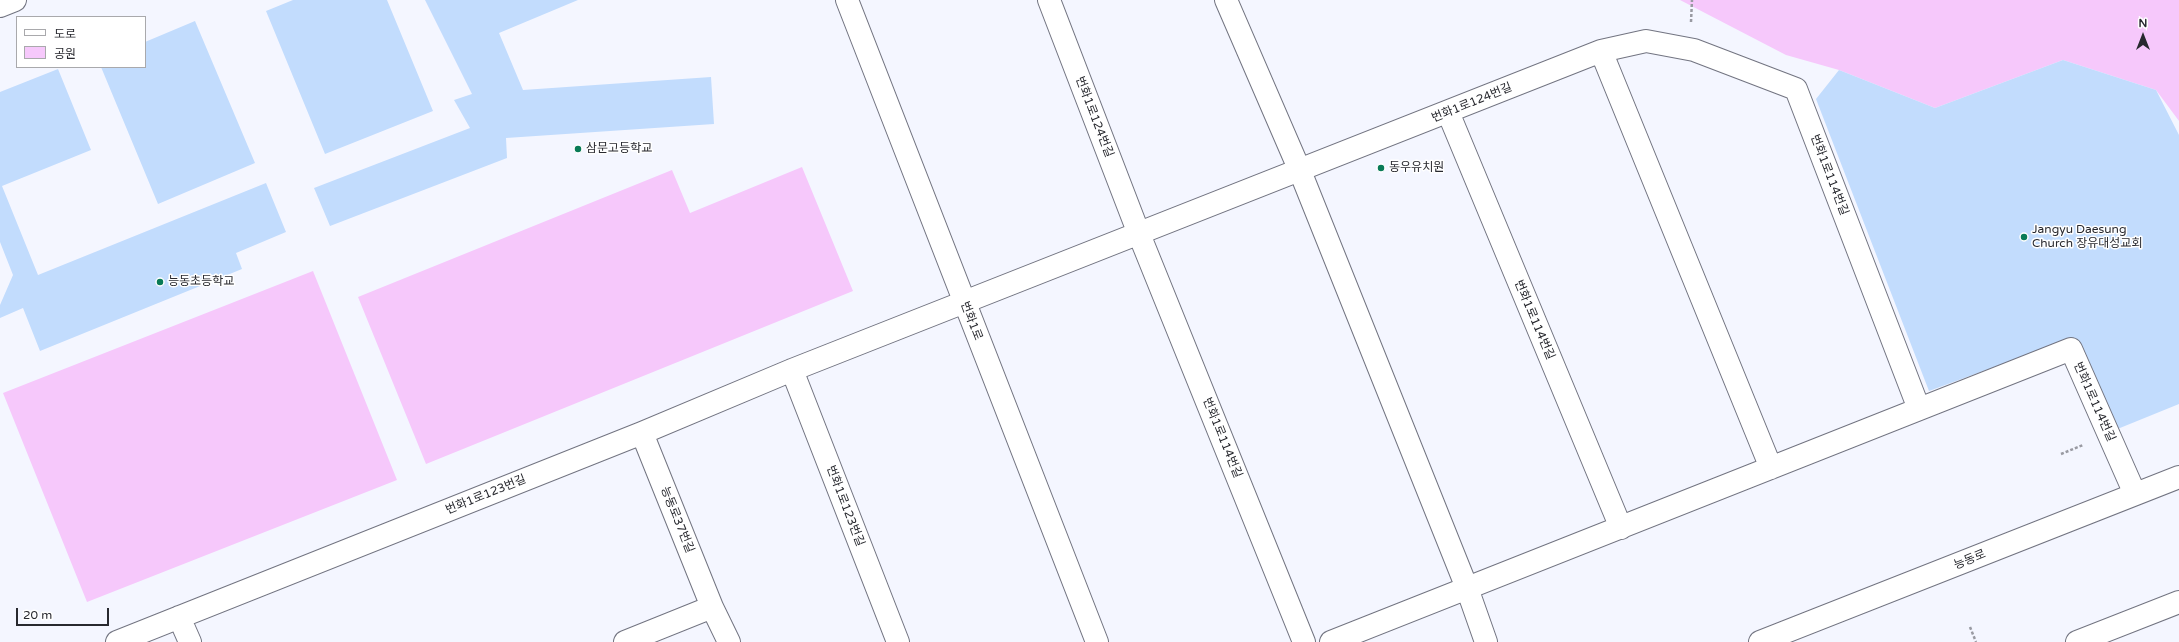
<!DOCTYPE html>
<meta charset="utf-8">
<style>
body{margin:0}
#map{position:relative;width:2179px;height:642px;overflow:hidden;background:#f4f6ff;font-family:"Varela Round","Noto Sans KR",sans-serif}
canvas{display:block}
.legend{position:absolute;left:16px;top:16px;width:130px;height:52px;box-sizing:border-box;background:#fff;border:1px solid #a9a9ac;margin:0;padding:5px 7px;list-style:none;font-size:12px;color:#28292f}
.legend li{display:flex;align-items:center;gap:8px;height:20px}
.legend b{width:20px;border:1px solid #a9a9ac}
.north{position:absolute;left:2123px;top:16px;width:40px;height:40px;-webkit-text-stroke:3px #fff;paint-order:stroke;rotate:0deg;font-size:11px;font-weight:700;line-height:16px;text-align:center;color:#28292f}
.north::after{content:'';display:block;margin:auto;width:14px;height:18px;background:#28292f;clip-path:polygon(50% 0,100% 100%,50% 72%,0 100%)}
.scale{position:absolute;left:16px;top:608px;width:93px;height:18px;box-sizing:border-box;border:2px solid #28292f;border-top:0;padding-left:5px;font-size:12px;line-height:14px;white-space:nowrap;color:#28292f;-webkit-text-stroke:3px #fff;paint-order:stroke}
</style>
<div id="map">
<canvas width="2179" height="642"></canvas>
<ul class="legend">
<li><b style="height:5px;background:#fff"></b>도로</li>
<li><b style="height:11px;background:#f6c8fb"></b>공원</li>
</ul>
<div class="north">N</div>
<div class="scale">20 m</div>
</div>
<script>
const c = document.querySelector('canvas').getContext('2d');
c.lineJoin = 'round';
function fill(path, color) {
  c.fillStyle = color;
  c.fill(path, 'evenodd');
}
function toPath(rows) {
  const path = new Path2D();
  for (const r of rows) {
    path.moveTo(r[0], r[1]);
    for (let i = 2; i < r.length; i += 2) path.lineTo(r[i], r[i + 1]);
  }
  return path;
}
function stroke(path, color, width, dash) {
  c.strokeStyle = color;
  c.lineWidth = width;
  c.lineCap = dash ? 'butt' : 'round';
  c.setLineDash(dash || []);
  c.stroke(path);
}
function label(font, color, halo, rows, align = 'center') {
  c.font = font + ' "Varela Round","Noto Sans KR",sans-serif';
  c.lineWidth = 3;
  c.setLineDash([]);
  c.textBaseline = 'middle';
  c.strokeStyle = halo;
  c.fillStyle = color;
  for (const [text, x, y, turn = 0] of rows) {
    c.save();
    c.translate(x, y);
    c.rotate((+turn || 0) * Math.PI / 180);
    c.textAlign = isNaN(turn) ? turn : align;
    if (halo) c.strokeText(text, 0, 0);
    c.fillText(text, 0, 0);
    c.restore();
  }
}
fill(toPath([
 [1680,0,2179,0,2179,121,2156,90,2063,60,1935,108,1839,70,1786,55],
 [802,167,853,291,426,464,358,297,672,170,690,213],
 [313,271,397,480,87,602,3,393]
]), '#f6c8fb');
fill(toPath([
 [293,0,387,0,433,111,325,154,266,11],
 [425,0,578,0,499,33,523,90,711,77,714,124,506,138,507,158,330,226,314,188,470,128,454,100,472,94],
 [195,21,255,163,158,204,101,67,145,67,145,42],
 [2063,60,2156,90,2179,135,2179,404,2115,430,2070,339,1929,391,1816,99,1839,70,1935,108],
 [58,69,91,150,2,186,38,275,266,183,286,232,236,253,242,269,40,351,23,308,0,318,0,305,13,275,0,242,0,92]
]), '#c2dcfd');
const minor = toPath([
 [847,0,1097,642],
 [1049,0,1139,234,1304,642],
 [1226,0,1300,171,1467,588,1486,642],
 [0,6,15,0],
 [1601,51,1771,468],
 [1448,112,1621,528],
 [792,370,898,642],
 [642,433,712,607,729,642],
 [179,617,190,642],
 [117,642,642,433,792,370,1601,51,1646,41,1694,50,1796,89,1919,409],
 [625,642,712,607],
 [1331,642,2071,349,2135,494],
 [1760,642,2179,477],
 [2077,642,2179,602]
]);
stroke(minor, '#727481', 24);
stroke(toPath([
 [1691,22,1692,0],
 [2061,454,2083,445],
 [1970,627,1976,642]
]), '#999aa2', 2.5, [3, 2]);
stroke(minor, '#fff', 22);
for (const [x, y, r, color] of [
 [578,149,4,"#087a56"],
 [1381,168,4,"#087a56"],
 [2024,237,4,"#087a56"],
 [160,282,4,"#087a56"]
]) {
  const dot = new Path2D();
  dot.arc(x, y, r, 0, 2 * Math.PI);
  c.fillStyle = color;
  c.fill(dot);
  stroke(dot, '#fff', 1.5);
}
label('12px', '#28292f', '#fff', [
 ["번화1로124번길",1472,103,-22],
 ["번화1로124번길",1094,117,69],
 ["번화1로114번길",1829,175,69],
 ["번화1로114번길",1534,320,67],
 ["번화1로",971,321,69],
 ["번화1로114번길",2094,402,66],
 ["번화1로114번길",1222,438,68],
 ["번화1로123번길",486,495,-22],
 ["번화1로123번길",845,506,69],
 ["능동로37번길",677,520,68],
 ["능동로",1970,560,-22]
]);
label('12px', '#28292f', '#fff', [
 ["삼문고등학교",586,149],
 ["동우유치원",1389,168],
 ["Jangyu Daesung",2032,230],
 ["Church 장유대성교회",2032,244],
 ["능동초등학교",168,282]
], 'left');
</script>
